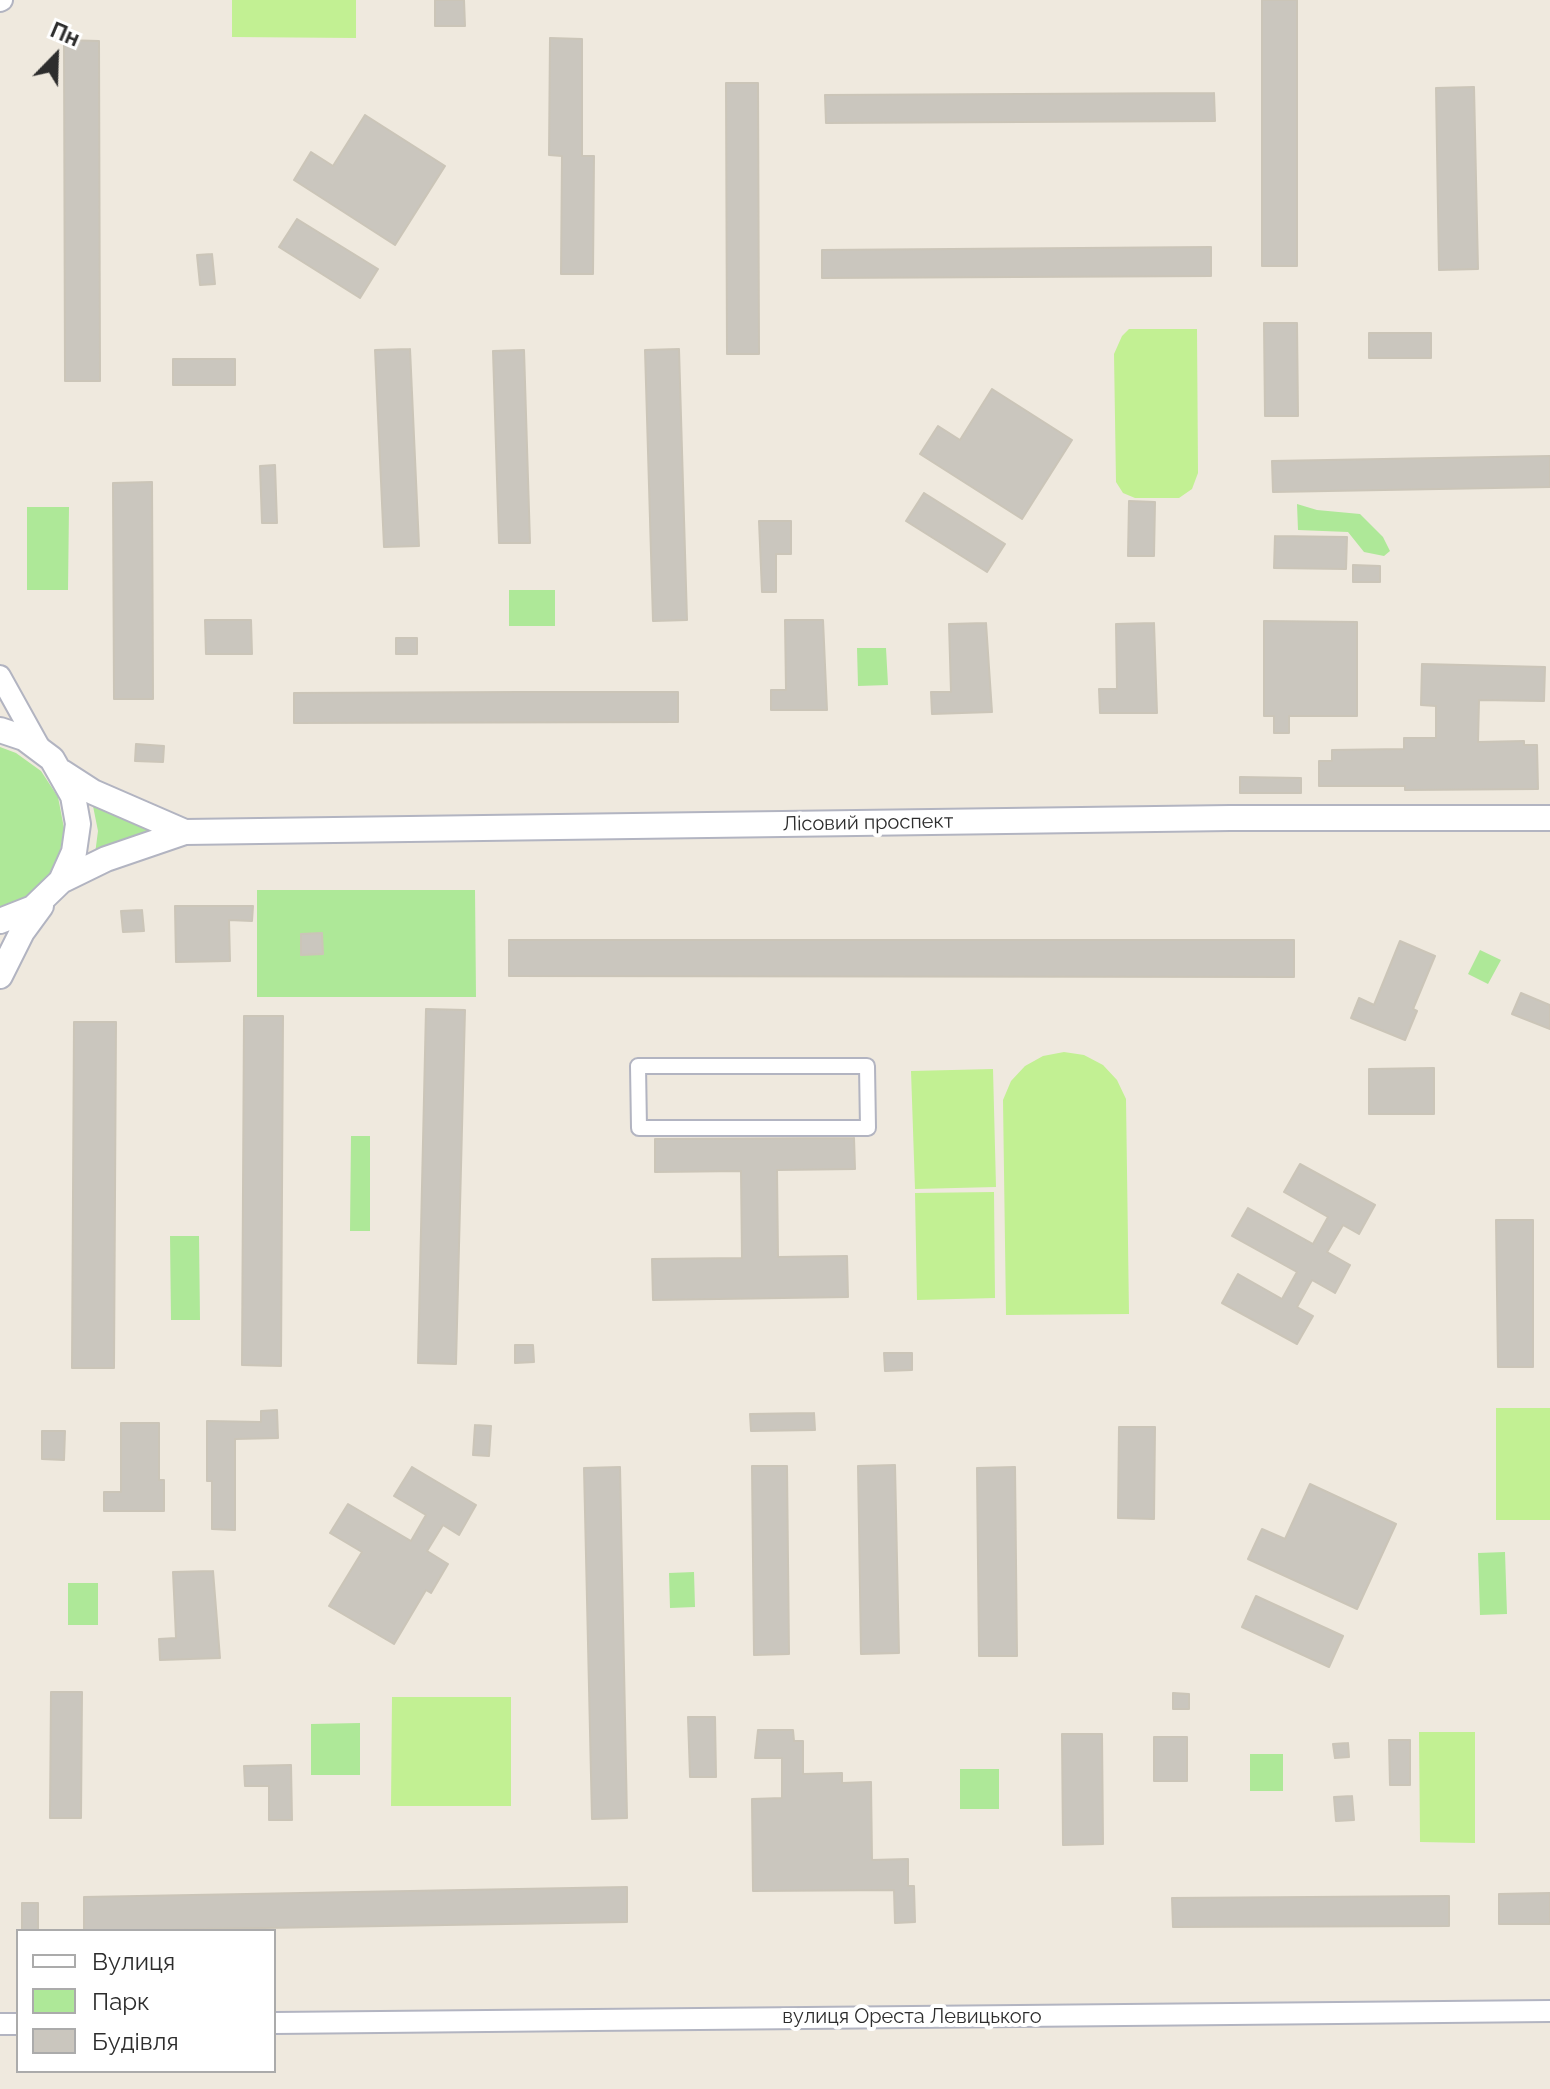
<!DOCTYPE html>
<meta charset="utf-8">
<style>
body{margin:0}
#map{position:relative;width:1550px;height:2089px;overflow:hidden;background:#efe9de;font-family:Raleway,sans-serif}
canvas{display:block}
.legend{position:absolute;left:16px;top:1929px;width:260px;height:144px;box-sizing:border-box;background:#fff;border:2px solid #ababab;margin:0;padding:10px 14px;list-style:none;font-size:24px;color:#2d2d2d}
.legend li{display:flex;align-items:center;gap:16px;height:40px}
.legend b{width:40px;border:2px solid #ababab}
.north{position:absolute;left:16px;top:16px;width:80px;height:80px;-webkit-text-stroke:6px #fff;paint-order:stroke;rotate:23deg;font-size:22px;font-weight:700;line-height:32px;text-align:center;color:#2d2d2d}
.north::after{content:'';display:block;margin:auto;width:28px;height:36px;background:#2d2d2d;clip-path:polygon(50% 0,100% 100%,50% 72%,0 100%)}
</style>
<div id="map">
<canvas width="1550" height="2089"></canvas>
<ul class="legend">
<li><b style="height:10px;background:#fff"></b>Вулиця</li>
<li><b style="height:22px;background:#aee898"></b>Парк</li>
<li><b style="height:22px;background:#cac6be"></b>Будівля</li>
</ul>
<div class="north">Пн</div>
</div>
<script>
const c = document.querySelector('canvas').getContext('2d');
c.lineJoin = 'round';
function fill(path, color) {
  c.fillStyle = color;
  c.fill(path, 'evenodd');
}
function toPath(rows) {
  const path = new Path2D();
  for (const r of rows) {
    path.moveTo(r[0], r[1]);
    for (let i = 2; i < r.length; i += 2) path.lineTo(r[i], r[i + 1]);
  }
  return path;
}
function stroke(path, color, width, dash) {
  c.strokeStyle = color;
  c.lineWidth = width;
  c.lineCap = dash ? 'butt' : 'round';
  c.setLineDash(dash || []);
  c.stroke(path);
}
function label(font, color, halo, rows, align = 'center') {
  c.font = font + ' Raleway,sans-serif';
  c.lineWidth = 8;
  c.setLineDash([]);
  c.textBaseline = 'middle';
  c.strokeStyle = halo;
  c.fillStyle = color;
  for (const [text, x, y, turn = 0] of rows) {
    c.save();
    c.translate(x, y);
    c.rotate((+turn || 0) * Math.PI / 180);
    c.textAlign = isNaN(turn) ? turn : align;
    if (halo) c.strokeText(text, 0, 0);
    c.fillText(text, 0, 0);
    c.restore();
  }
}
fill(toPath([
 [1297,504,1317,510,1360,514,1383,537,1390,551,1384,556,1364,552,1348,532,1298,530],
 [27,507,69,507,68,590,27,590],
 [509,590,555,590,555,626,509,626],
 [857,648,886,648,888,685,858,686],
 [0,747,16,753,41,771,58,797,64,828,59,858,43,885,31,895,0,910],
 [93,806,122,819,158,829,95,854,98,831],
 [257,890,475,890,476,997,257,997],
 [1480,950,1501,960,1488,984,1468,974],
 [351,1136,370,1136,370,1231,350,1231],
 [170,1236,199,1236,200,1320,171,1320],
 [1505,1552,1507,1614,1480,1615,1478,1553],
 [694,1572,695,1607,670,1608,669,1573],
 [68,1583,98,1583,98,1625,68,1625],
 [360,1723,360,1775,311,1775,311,1724],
 [1250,1754,1283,1754,1283,1791,1250,1791],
 [960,1769,999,1769,999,1809,960,1809]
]), '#aee898');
fill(toPath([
 [232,0,356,0,356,38,232,37],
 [1129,329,1197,329,1198,473,1192,489,1179,498,1135,498,1123,493,1116,482,1114,354,1122,336],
 [1064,1052,1084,1055,1103,1065,1117,1080,1126,1099,1129,1314,1006,1315,1003,1100,1011,1081,1025,1066,1043,1056],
 [993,1069,996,1187,915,1189,911,1071],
 [994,1192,995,1298,917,1300,915,1193],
 [1496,1408,1550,1408,1550,1520,1496,1520],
 [392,1697,511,1697,511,1806,391,1806],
 [1419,1732,1475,1732,1475,1843,1420,1842]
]), '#c2f093');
const building = toPath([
 [435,0,464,0,465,26,435,26,435,0],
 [1262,0,1297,0,1297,266,1262,266,1262,0],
 [550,38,582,39,582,156,594,156,593,274,561,274,562,156,549,155,550,38],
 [64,40,99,41,100,381,65,381,64,40],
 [726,83,758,83,759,354,727,354,726,83],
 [1474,87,1478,269,1439,270,1436,88,1474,87],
 [1214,93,1215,121,826,123,825,95,1214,93],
 [365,115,445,166,395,245,294,180,311,152,333,166,365,115],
 [297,219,378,269,360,298,279,247,297,219],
 [1211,247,1211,276,822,278,822,250,1211,247],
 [212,254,215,284,200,285,197,255,212,254],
 [1264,323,1297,323,1298,416,1265,416,1264,323],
 [1369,333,1431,333,1431,358,1369,358,1369,333],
 [410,349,419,546,384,547,375,350,410,349],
 [679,349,687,620,653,621,645,350,679,349],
 [524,350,530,543,499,543,493,351,524,350],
 [173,359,235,359,235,385,173,385,173,359],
 [992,389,1072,440,1022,519,920,454,938,426,960,440,992,389],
 [1550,456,1550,487,1273,492,1272,461,1550,456],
 [275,465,277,523,262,523,260,466,275,465],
 [152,482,153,699,114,699,113,483,152,482],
 [924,493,1005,544,987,572,906,521,924,493],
 [1129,501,1155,502,1154,556,1128,556,1129,501],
 [759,521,791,521,791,554,776,554,776,592,762,592,759,521],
 [1275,536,1347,537,1346,569,1274,568,1275,536],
 [1353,565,1380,566,1380,582,1353,582,1353,565],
 [205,620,251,620,252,654,206,654,205,620],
 [785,620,823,620,827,710,771,710,771,690,786,690,785,620],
 [1264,621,1357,622,1357,716,1289,716,1289,733,1274,733,1274,716,1264,716,1264,621],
 [986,623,992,712,932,714,931,692,951,692,949,624,986,623],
 [1154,623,1157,713,1100,713,1099,689,1117,689,1116,624,1154,623],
 [396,638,417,638,417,654,396,654,396,638],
 [1422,664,1545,667,1544,701,1479,700,1478,742,1524,741,1524,745,1537,745,1538,789,1405,790,1405,786,1319,786,1319,761,1332,761,1332,750,1404,749,1404,738,1436,738,1436,706,1421,705,1422,664],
 [520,692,678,692,678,722,294,723,294,693,520,692],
 [136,744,164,746,163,762,135,761,136,744],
 [1240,777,1301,778,1301,793,1240,793,1240,777],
 [175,906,253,906,252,921,229,920,230,961,176,962,175,906],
 [142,910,144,931,123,932,121,911,142,910],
 [322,933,323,954,301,955,301,934,322,933],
 [509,940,1294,940,1294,977,509,976,509,940],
 [1400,941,1435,956,1413,1009,1417,1011,1405,1040,1351,1018,1359,998,1374,1005,1400,941],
 [1521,993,1550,1005,1550,1029,1512,1014,1521,993],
 [426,1009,465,1010,456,1364,418,1363,426,1009],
 [244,1016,283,1016,281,1366,242,1365,244,1016],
 [74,1022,116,1022,114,1368,72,1368,74,1022],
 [1434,1068,1434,1114,1369,1114,1369,1069,1434,1068],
 [854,1138,855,1169,777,1170,778,1257,847,1256,848,1297,653,1300,652,1259,742,1258,741,1171,655,1172,655,1139,854,1138],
 [1300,1164,1375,1205,1359,1234,1343,1225,1327,1252,1350,1265,1335,1293,1312,1280,1297,1307,1313,1316,1297,1344,1222,1303,1238,1274,1282,1299,1297,1272,1232,1236,1248,1208,1313,1244,1328,1217,1284,1192,1300,1164],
 [1496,1220,1533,1220,1533,1367,1498,1367,1496,1220],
 [515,1345,533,1345,534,1362,515,1363,515,1345],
 [884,1353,912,1353,912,1370,885,1371,884,1353],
 [277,1410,278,1438,235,1439,235,1530,212,1529,212,1481,207,1481,207,1421,261,1422,261,1411,277,1410],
 [814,1413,815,1430,751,1431,750,1414,814,1413],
 [121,1423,159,1423,159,1480,164,1480,164,1511,104,1511,104,1492,121,1492,121,1423],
 [475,1425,491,1426,489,1456,473,1455,475,1425],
 [1119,1427,1155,1427,1154,1519,1118,1518,1119,1427],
 [42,1431,65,1431,64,1460,42,1459,42,1431],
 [895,1465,899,1653,861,1654,858,1466,895,1465],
 [752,1466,787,1466,789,1654,754,1655,752,1466],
 [412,1467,476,1505,459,1535,443,1525,427,1551,448,1564,431,1593,426,1590,394,1644,329,1606,362,1552,330,1533,348,1504,411,1541,426,1515,394,1496,412,1467],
 [620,1467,627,1818,592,1819,584,1468,620,1467],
 [1015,1467,1017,1656,979,1656,977,1468,1015,1467],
 [1310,1484,1396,1524,1357,1609,1248,1559,1262,1529,1285,1539,1310,1484],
 [213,1571,220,1658,160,1660,159,1639,176,1638,173,1572,213,1571],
 [1256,1596,1343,1636,1329,1667,1242,1627,1256,1596],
 [51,1692,82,1692,81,1818,50,1818,51,1692],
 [1173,1693,1189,1694,1189,1709,1173,1709,1173,1693],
 [688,1717,715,1717,716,1777,690,1777,688,1717],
 [758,1730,793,1730,794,1741,803,1741,803,1774,842,1773,842,1783,871,1782,872,1860,908,1859,908,1886,914,1886,915,1922,895,1923,894,1890,753,1891,752,1799,782,1798,782,1758,755,1758,758,1730],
 [1062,1734,1102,1734,1103,1844,1063,1845,1062,1734],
 [1154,1737,1187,1737,1187,1781,1154,1781,1154,1737],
 [1389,1740,1410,1740,1410,1785,1390,1785,1389,1740],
 [1348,1743,1349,1757,1335,1758,1333,1744,1348,1743],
 [291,1765,292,1820,269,1820,269,1786,245,1786,244,1766,291,1765],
 [1352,1796,1354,1820,1336,1821,1334,1797,1352,1796],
 [627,1887,627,1922,84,1931,84,1897,627,1887],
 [1550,1893,1550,1924,1499,1924,1499,1894,1550,1893],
 [1449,1896,1449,1926,1173,1927,1172,1898,1449,1896],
 [22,1903,38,1903,38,1931,22,1931,22,1903]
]);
fill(building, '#cac6be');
stroke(building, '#cbc5b8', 2);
const pedestrian = toPath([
 [638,1066,867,1066,868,1128,639,1128,638,1066]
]);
const minor = toPath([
 [0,1,2,0],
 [0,676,40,748],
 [274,2023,1550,2011],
 [0,2024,18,2024]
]);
const tertiary = toPath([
 [0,730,24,738,52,759,73,796,78,824,74,852,61,881,33,908,0,921],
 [62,772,93,792,185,832],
 [61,881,106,859,185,832,1230,818,1550,818],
 [0,976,22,932,41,906]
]);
stroke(pedestrian, '#b2b4c1', 18);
stroke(minor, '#b2b4c1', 24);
stroke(tertiary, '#b2b4c1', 28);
stroke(pedestrian, '#fff', 14);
stroke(minor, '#fff', 20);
stroke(tertiary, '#fff', 24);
label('20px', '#2d2d2d', '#fff', [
 ["Лісовий проспект",868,823,-1],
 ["вулиця Ореста Левицького",912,2017]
]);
</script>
